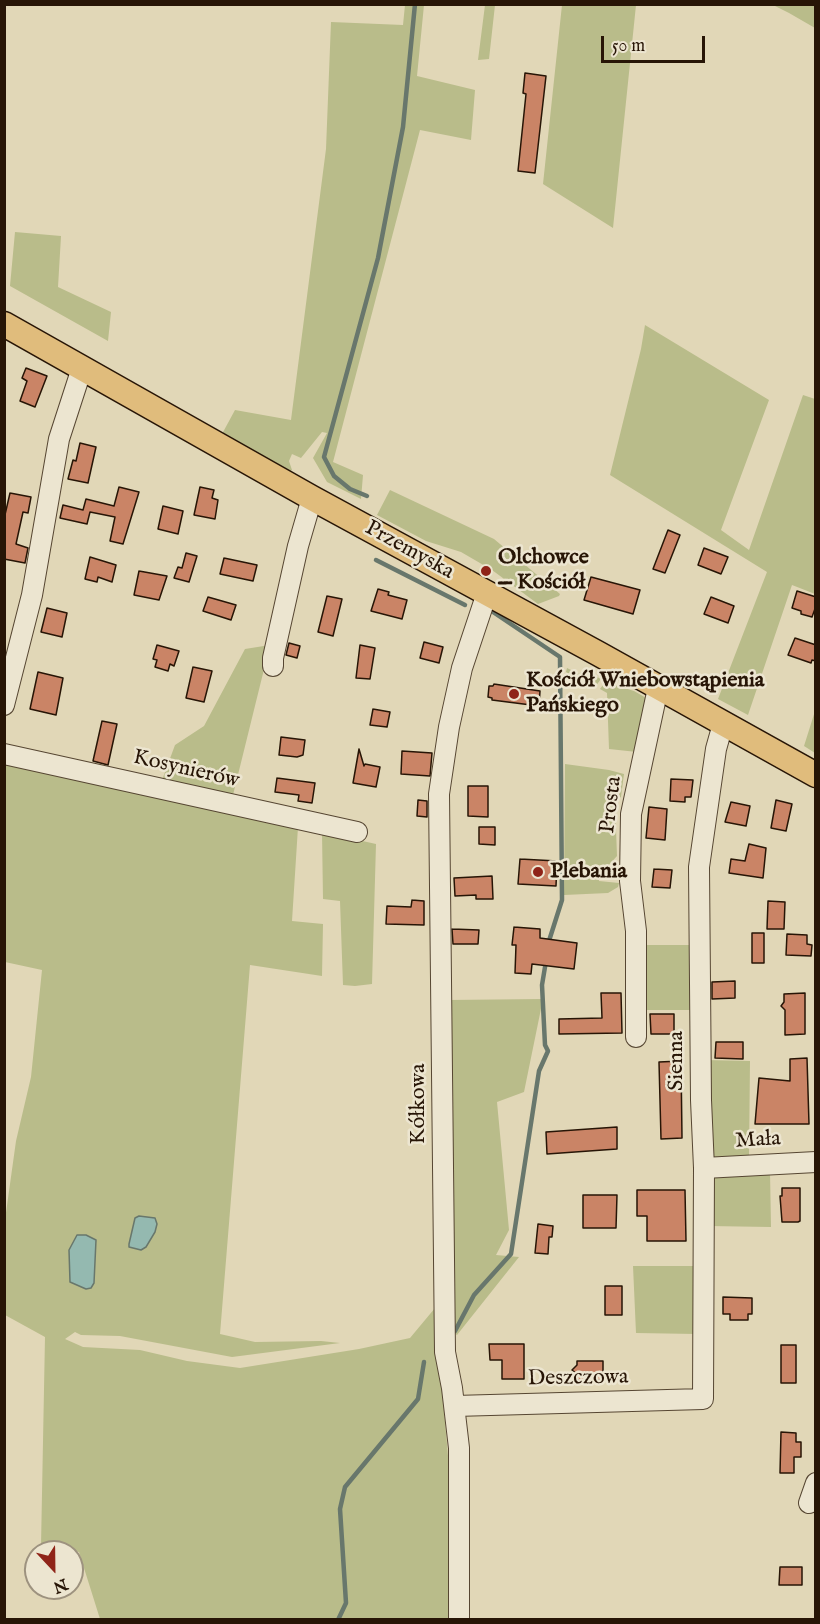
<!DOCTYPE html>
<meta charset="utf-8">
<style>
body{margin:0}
#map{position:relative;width:820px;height:1624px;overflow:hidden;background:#e1d7b7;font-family:"IM FELL English",serif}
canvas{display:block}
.frame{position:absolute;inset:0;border:6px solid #271506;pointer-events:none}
.north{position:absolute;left:24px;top:1540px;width:60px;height:60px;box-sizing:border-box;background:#ece5d0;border:2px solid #9d927f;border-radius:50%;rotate:158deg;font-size:16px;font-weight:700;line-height:24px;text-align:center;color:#271506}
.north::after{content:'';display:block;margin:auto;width:21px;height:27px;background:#8f2418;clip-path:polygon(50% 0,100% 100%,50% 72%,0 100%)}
.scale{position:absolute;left:601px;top:36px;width:104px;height:27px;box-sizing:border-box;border:3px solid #271506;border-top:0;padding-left:8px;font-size:18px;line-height:21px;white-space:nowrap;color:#271506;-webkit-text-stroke:4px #ece5d0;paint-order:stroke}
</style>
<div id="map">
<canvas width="820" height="1624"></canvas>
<div class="frame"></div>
<div class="north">N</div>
<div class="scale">50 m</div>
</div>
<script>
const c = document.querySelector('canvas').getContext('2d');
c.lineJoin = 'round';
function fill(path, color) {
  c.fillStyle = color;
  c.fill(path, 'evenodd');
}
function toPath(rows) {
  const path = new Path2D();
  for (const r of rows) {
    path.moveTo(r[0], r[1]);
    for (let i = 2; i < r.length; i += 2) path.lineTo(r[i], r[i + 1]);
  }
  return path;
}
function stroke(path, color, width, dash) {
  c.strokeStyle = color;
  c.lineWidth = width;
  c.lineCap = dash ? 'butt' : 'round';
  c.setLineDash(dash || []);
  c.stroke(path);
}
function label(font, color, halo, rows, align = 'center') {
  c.font = font + ' "IM FELL English",serif';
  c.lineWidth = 5;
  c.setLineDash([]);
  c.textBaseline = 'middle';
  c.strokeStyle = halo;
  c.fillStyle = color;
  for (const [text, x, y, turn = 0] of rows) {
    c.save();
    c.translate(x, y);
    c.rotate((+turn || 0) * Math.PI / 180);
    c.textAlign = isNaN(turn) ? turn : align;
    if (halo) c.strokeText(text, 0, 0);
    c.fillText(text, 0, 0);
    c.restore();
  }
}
fill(toPath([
 [405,5,424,5,417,76,475,90,471,140,420,130,333,462,363,475,361,499,327,482,313,458,327,433,322,432,301,458,292,454,289,461,292,470,289,472,222,434,235,410,291,420,326,149,331,22,403,25],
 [485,5,495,5,489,59,478,60],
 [562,5,636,5,613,228,543,184],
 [773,5,815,5,815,28,789,13],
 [15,232,61,236,58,287,111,312,108,341,10,286],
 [645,325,769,400,721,530,749,550,803,395,815,399,815,594,792,585,748,715,718,699,767,572,610,475,641,349],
 [390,490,494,539,560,594,559,596,538,604,492,570,461,552,426,541,377,515],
 [270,645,232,799,161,783,175,745,204,726,245,649],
 [567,668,579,674,583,670,601,679,595,687,566,672],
 [605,682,634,691,648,699,637,752,609,749,607,693,600,689],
 [815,711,815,753,804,746],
 [5,762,298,827,292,921,323,924,322,976,250,965,220,1334,255,1342,321,1341,340,1343,232,1357,120,1336,81,1335,75,1332,65,1339,83,1347,140,1350,187,1361,240,1368,359,1349,410,1338,435,1308,449,1467,448,1619,100,1619,79,1552,41,1546,45,1337,5,1315,4,1227,16,1141,31,1077,42,970,5,962],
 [565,764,609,770,624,774,621,797,615,801,617,856,608,866,598,869,599,881,619,883,618,887,608,893,564,895],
 [322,832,376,844,372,984,355,986,343,985,340,901,323,899],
 [641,945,695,945,696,1010,643,1010],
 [543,999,524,1092,497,1102,509,1230,496,1255,519,1257,457,1335,450,1331,448,1000],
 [705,1060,750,1061,749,1157,708,1162],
 [719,1172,770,1172,771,1227,709,1226,709,1179],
 [633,1266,697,1266,696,1334,636,1333]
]), '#b9bc8a');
const water = toPath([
 [139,1216,155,1218,157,1224,155,1232,146,1247,141,1250,129,1247,129,1244,135,1218,139,1216],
 [77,1235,86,1235,96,1240,94,1283,91,1288,86,1289,70,1282,69,1250,77,1235]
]);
fill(water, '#94b9b0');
stroke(water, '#68776c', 1.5);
stroke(toPath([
 [367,496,350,489,334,476,324,457,378,258,403,127,415,4],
 [376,560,465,605],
 [490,610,560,657,562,900,548,944],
 [455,1331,474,1295,511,1254,539,1071,548,1051,545,1045,542,985,546,961],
 [338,1620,346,1603,340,1509,345,1487,418,1399,424,1362]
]), '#68776c', 4.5);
const building = toPath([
 [525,73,546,76,535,173,518,171,526,94,523,93,525,73],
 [26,368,47,376,35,407,20,401,27,381,22,378,26,368],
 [80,443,96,447,88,483,68,479,73,460,76,461,80,443],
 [119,487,139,492,123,544,110,541,115,517,90,512,87,524,60,518,63,505,83,510,86,499,114,506,119,487],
 [200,487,214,490,212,498,218,500,215,519,194,515,200,487],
 [10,493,31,497,28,513,23,512,16,544,28,548,25,563,4,559,4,519,10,493],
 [163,506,183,511,178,534,158,529,163,506],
 [668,530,680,535,665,573,653,569,668,530],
 [704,548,728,557,721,574,698,565,704,548],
 [186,553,197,556,189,582,174,578,178,567,182,568,186,553],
 [90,557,116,565,112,582,98,577,97,582,85,579,90,557],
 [224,558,257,565,253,581,220,574,224,558],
 [139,571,167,576,159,600,134,595,139,571],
 [591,577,640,590,633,614,584,600,591,577],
 [378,589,389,592,388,595,407,600,402,619,371,611,378,589],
 [797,591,816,597,816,606,812,617,801,614,801,611,792,608,797,591],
 [327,596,342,599,333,636,318,632,327,596],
 [208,597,236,605,231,620,203,611,208,597],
 [711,597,734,606,728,623,704,614,711,597],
 [47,608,67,613,62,637,41,632,47,608],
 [795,638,816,645,816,661,812,660,811,663,788,655,795,638],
 [424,642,443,647,439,663,420,658,424,642],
 [289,643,300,646,297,658,286,655,289,643],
 [157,645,179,651,174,666,170,664,168,671,155,667,157,660,153,659,157,645],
 [360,645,375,648,370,679,356,678,360,645],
 [193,667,212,671,204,702,186,698,193,667],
 [38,672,63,678,56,715,30,709,38,672],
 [494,684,540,691,539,706,492,700,492,698,488,697,489,686,493,686,494,684],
 [373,709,390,712,387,727,370,725,373,709],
 [102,721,117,724,108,765,93,761,102,721],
 [281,737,305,740,303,755,297,757,279,755,281,737],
 [359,749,364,766,365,764,380,767,376,787,353,783,359,749],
 [402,751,432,753,430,776,401,774,402,751],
 [277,778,315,783,312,803,298,801,299,795,275,792,277,778],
 [671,779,693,780,691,797,685,797,685,802,670,801,671,779],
 [468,786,488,786,488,817,468,816,468,786],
 [418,800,427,801,427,817,417,816,418,800],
 [776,800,792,804,786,831,771,828,776,800],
 [731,802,750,806,746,826,725,822,731,802],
 [649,807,667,809,665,840,646,838,649,807],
 [479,827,495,827,495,845,479,844,479,827],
 [749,844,766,848,763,878,729,873,731,859,745,861,749,844],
 [520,859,557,861,556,886,518,884,520,859],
 [654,869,672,870,670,888,652,887,654,869],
 [492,876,493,899,476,899,476,895,455,896,454,878,492,876],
 [412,900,424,901,424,925,386,924,387,906,411,907,412,900],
 [768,901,785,902,784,929,767,929,768,901],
 [514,927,540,929,540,938,577,943,574,969,532,964,531,974,515,973,516,945,512,945,514,927],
 [452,929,479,930,478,944,453,944,452,929],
 [752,933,764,933,764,963,752,963,752,933],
 [787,934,807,935,807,944,812,945,811,956,786,955,787,934],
 [735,981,735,998,712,999,712,982,735,981],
 [601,993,621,993,622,1033,559,1034,559,1019,602,1018,601,993],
 [805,993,805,1034,785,1035,785,1010,781,1006,784,1002,784,994,805,993],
 [650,1014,674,1014,674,1034,651,1034,650,1014],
 [716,1042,743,1042,743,1059,715,1058,716,1042],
 [807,1058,809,1124,755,1124,759,1078,790,1081,790,1059,807,1058],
 [681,1061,682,1138,661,1139,659,1062,681,1061],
 [617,1127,617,1149,547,1154,546,1132,617,1127],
 [782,1188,800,1188,800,1221,798,1222,782,1222,780,1196,782,1196,782,1188],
 [637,1190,685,1190,686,1241,647,1241,647,1216,637,1216,637,1190],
 [583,1195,617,1195,616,1228,583,1228,583,1195],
 [538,1224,553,1226,552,1237,549,1237,548,1254,535,1253,538,1224],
 [605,1286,622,1286,622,1315,605,1315,605,1286],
 [723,1297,752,1298,752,1314,748,1314,748,1320,730,1320,730,1314,723,1314,723,1297],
 [489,1344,524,1344,524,1379,502,1379,502,1360,490,1360,489,1344],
 [781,1345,796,1345,796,1383,781,1383,781,1345],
 [577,1361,603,1361,603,1380,577,1380,577,1374,572,1370,577,1365,577,1361],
 [781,1432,796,1433,796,1442,801,1442,801,1457,794,1457,794,1473,780,1473,781,1432],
 [780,1567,802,1567,802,1585,779,1585,780,1567]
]);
fill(building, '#ca8466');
stroke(building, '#271506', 1.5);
const minor = toPath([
 [273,666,273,658,298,546,312,498],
 [4,705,32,595,59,439,82,368],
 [4,754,357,832],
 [636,1037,636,931,630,881,631,814,658,688],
 [704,1168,816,1162],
 [455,1406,703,1399,704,1168,701,1100,699,867,716,749,723,724],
 [809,1503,816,1483],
 [459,1620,459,1448,452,1388,445,1352,439,794,449,727,462,668,487,593]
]);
const major = toPath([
 [4,324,312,498,599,654,816,775]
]);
stroke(minor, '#564632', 22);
stroke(major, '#271506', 27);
stroke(minor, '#ece5d0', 20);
stroke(major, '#e0bc7c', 24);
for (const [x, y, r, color] of [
 [486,571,6,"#8f2418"],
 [514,694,6,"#8f2418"],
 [538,872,6,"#8f2418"]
]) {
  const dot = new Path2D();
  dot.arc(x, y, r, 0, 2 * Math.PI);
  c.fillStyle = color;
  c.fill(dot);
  stroke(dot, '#ece5d0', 2);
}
label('22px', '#271506', '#ece5d0', [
 ["Przemyska",409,551,29],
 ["Kosynierów",186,770,13],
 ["Prosta",612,805,-83],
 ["Sienna",677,1061,-90],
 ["Kółkowa",419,1104,-90],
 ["Mała",758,1141,-3],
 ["Deszczowa",578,1379,-1]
]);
label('bold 22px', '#271506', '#ece5d0', [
 ["Olchowce",498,558],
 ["— Kościół",498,583],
 ["Kościół Wniebowstąpienia",526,681],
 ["Pańskiego",526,706],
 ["Plebania",550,872]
], 'left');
</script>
